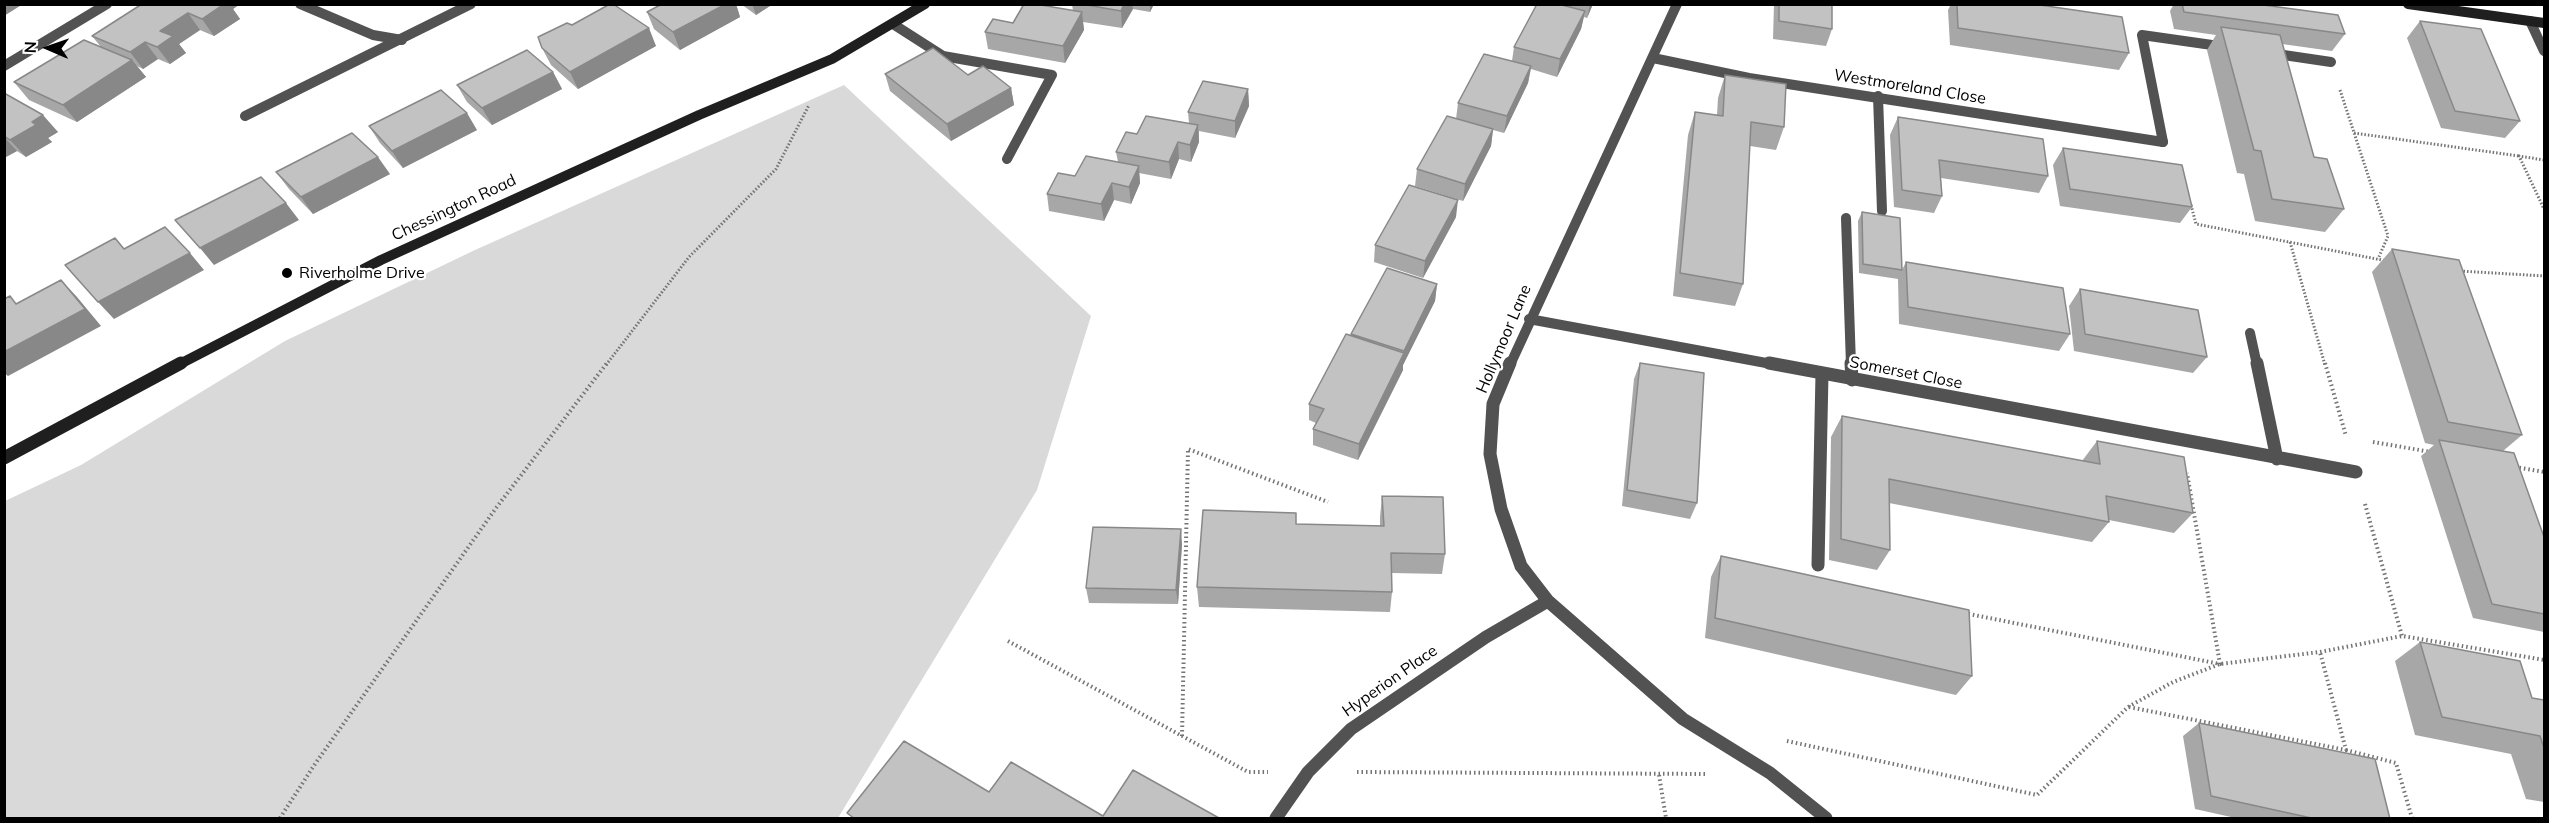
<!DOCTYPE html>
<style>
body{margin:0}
#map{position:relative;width:2549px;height:823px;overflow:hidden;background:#fff;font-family:Mulish,sans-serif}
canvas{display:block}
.frame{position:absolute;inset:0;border:6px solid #000;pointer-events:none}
.north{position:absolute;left:18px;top:18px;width:60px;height:60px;-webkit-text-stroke:4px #fff;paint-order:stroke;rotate:272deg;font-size:16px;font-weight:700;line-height:24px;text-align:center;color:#000}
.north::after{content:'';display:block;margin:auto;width:21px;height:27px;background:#000;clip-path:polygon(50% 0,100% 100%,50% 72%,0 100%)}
</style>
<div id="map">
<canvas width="2549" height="823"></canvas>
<div class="frame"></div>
<div class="north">N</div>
</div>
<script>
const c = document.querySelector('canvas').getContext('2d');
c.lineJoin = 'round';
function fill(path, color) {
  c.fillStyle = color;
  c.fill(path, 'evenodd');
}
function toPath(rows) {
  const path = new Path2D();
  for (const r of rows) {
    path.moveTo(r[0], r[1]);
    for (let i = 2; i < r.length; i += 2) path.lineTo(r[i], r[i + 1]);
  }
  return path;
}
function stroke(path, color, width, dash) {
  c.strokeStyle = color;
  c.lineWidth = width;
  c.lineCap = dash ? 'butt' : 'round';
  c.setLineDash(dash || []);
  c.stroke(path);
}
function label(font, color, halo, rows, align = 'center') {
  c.font = font + ' Mulish,sans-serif';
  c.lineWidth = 4.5;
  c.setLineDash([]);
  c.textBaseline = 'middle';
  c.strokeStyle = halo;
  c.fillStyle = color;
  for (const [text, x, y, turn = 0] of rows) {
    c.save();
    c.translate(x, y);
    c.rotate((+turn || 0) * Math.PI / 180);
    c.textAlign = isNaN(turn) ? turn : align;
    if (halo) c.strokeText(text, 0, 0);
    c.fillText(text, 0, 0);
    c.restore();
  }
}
fill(toPath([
 [844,85,1091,316,1037,490,838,818,5,818,5,501,81,465,285,341,475,250]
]), '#d9d9d9');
stroke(toPath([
 [2340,90,2388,236,2378,259],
 [2354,133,2519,156],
 [2544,160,2519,156,2544,209],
 [2191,205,2196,224,2387,261],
 [2290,242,2325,365],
 [2460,271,2544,276],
 [606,365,689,257,776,169,809,105]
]), '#747474', 3, [1.5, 2]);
stroke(toPath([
 [2325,363,2346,436],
 [2373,442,2431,452],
 [2515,467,2544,472],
 [2365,504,2402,636],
 [1964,613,2220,664,2187,473],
 [1008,641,1248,772,1268,772],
 [2129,707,2346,750,2320,652],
 [1182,736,1188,449,1328,502],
 [1787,741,2037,795,2128,707,2173,682,2220,664,2320,652,2402,636,2544,660],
 [2346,750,2396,763,2412,818],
 [1357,772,1706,774],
 [1659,775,1666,818],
 [280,818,315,764,496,508,607,363]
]), '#747474', 4, [1.5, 3]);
stroke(toPath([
 [300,4,373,35,402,40],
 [893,24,943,56,1052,75,1007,159],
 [2270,53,2331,62],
 [1878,96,1882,211],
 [245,116,471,4],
 [2163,142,2142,35,2226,47],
 [1846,218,1851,365]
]), '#525252', 10);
stroke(toPath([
 [1851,363,1852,380],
 [1818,565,1822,374]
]), '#525252', 13);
stroke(toPath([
 [2530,21,2544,51],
 [1653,58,1749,78,2163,142],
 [4,66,107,4],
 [1529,319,1777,365],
 [2250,333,2257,365],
 [1510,365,1677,4]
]), '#525252', 10);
stroke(toPath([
 [1510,363,1493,404,1490,454,1501,509,1521,566,1548,601,1683,719,1770,773,1826,818],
 [1769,363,2356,472],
 [2257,363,2277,459],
 [1276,818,1308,772,1351,729,1486,637,1548,601]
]), '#525252', 13);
stroke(toPath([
 [2408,4,2544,23],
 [178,365,381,260,699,115,832,59,925,4]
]), '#1f1f1f', 10);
stroke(toPath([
 [4,458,181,363]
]), '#1f1f1f', 13);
fill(toPath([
 [142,4,240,4,233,9,240,19,214,36,200,30,179,44,186,53,170,64,158,59,143,69,137,66,146,77,77,122,29,100,14,82,101,47,92,36],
 [662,4,736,4,740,17,680,50,654,29,647,12],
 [741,4,773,4,756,15],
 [1072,4,1154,4,1150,12,1133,9,1122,28,1083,22,1084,30,1065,63,988,49,985,32,1013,23,1073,11],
 [1537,4,1593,4,1587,18,1584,17,1581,29,1557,77,1531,69,1528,83,1504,133,1493,130,1491,146,1463,201,1415,186,1417,169,1456,119,1458,103,1512,61,1514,47],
 [1774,4,1832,4,1832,29,1826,46,1773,39],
 [1951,4,2033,4,2129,53,2119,70,1950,45,1948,10],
 [2174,4,2256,4,2345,34,2332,51,2282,44,2314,157,2344,209,2325,232,2255,221,2244,174,2237,173,2207,50,2216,35,2174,29,2170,11],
 [2420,21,2520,121,2505,138,2441,128,2407,38],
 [572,25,656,46,578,89,551,65,542,48],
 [553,72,562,89,492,125,467,102,457,85],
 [885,74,968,75,1011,88,1014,105,951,141,890,91],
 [1725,75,1784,127,1776,150,1750,146,1743,284,1735,306,1673,296,1688,135,1695,112,1717,115,1718,98],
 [1248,89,1249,106,1235,138,1199,131,1199,142,1191,162,1179,159,1171,179,1139,173,1140,183,1131,204,1114,200,1104,221,1049,211,1047,194,1075,176,1118,162,1116,152,1137,134,1189,123,1188,112],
 [4,93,58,132,48,138,52,142,26,157,17,151,4,158],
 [1898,117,2048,176,2039,193,1941,178,1942,196,1934,213,1894,207,1890,135],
 [369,126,477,130,403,168,380,143],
 [2063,148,2192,207,2180,223,2060,206,2053,165],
 [276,172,390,174,313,214,289,189],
 [1862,212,1902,270,1906,262,2070,334,2059,351,1899,324,1898,279,1859,273,1858,221],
 [1456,217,1423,278,1374,262,1375,245],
 [2392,249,2522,435,2503,451,2544,537,2544,632,2473,618,2421,456,2434,445,2425,443,2372,272],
 [1437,284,1435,301,1403,365,1403,370,1358,460,1313,445,1313,429,1316,423,1309,420,1309,404,1351,336,1351,334],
 [2080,289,2207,357,2193,373,2074,351,2069,306],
 [1640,363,1697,503,1690,519,1622,506,1634,379],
 [1842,416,2082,461,2097,441,2193,513,2174,533,2109,520,2109,522,2092,542,1889,503,1890,550,1877,570,1829,560,1831,437],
 [1382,496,1445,554,1442,574,1392,573,1392,592,1390,612,1199,607,1197,587,1296,524,1380,526,1380,517],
 [1182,544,1178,604,1089,603,1086,588],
 [1721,556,1972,676,1956,695,1705,638,1711,577],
 [2420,642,2532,698,2544,700,2544,802,2526,799,2511,754,2415,735,2395,661],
 [2199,723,2390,819,2240,819,2195,809,2183,736]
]), '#a7a7a7');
fill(toPath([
 [4,4,23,4,4,16],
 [219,4,240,4,233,9,240,19,214,36,202,19],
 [726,4,736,4,740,17,680,50,673,32],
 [752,4,773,4,756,15],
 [1124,4,1132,4,1133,9,1122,28,1121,11],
 [1150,4,1154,4,1150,12],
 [1590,4,1593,4,1587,18],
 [1585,11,1581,29,1557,77,1560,59],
 [1082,12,1084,30,1065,63,1063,46],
 [188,13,200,30,179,44,186,53,170,64,157,47,160,31],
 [649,28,656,46,578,89,570,72],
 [145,42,158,59,143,69,130,52],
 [132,60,146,77,77,122,63,105],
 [1531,66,1528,83,1504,133,1507,116],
 [553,72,562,89,492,125,482,108],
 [1011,88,1014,105,951,141,947,124],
 [1248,89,1249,106,1235,138,1235,121],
 [467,113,477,130,403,168,392,151],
 [43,115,58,132,48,138,52,142,26,157,10,140,32,122],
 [1198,125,1199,142,1191,162,1190,145],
 [1493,129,1491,146,1463,201,1465,184],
 [4,137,17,151,4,158],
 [1178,142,1179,159,1171,179,1169,162],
 [378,157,390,174,313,214,301,197],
 [1139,166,1140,183,1131,204,1129,187],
 [1112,183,1114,200,1104,221,1101,204],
 [1458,200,1456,217,1423,278,1425,261],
 [286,203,299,220,214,265,200,248],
 [190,253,204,270,114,319,98,302],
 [61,280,77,297,101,326,8,376,4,373,4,352],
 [1437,284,1435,301,1403,365,1403,370,1358,460,1359,444,1403,356,1404,351],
 [1181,529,1182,544,1178,604,1176,590]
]), '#888');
const building = toPath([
 [142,4,224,4,202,19,188,13,160,31,173,36,157,47,145,42,130,52,92,36,142,4],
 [610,4,613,4,649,28,570,72,542,48,538,37,567,23,572,25,610,4],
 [662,4,726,4,673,32,647,12,662,4],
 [1024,4,1035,4,1082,12,1063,46,985,32,993,19,1013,23,1024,4],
 [1081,4,1124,4,1121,11,1081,4],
 [1537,4,1558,4,1585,11,1560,59,1514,47,1537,4],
 [1779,4,1832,4,1832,29,1779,21,1779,4],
 [1957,4,2033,4,2122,17,2129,53,1958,28,1957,4],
 [2182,4,2256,4,2338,15,2345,34,2184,12,2182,4],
 [2420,21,2481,29,2520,121,2455,111,2420,21],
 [2221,27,2280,35,2314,157,2327,159,2344,209,2272,199,2261,151,2254,150,2221,27],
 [84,40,132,60,63,105,14,82,84,40],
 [933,48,968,75,983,66,1011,88,947,124,885,74,933,48],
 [527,50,553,72,482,108,457,85,527,50],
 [1484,54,1531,66,1507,116,1458,103,1484,54],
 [1725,75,1786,84,1784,127,1751,122,1743,284,1680,273,1695,112,1723,116,1725,75],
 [1203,81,1248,89,1235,121,1188,112,1203,81],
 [441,90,467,113,392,151,369,126,441,90],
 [4,93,43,115,32,122,36,125,10,140,4,136,4,93],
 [1146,116,1198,125,1190,145,1178,142,1169,162,1116,152,1126,132,1137,134,1146,116],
 [1447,116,1493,129,1465,184,1417,169,1447,116],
 [1898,117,2043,139,2048,176,1939,160,1942,196,1902,190,1898,117],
 [352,133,378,157,301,197,276,172,352,133],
 [2063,148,2182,165,2192,207,2070,189,2063,148],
 [1086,156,1139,166,1129,187,1112,183,1101,204,1047,194,1058,173,1075,176,1086,156],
 [261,177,286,203,200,248,175,220,261,177],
 [1409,185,1458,200,1425,261,1375,245,1409,185],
 [1862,212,1900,218,1902,270,1863,264,1862,212],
 [165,227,190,253,98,302,65,265,115,238,124,249,165,227],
 [2392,249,2459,260,2522,435,2448,422,2392,249],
 [1906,262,2063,288,2070,334,1908,307,1906,262],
 [1387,268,1437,284,1404,351,1351,334,1387,268],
 [61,280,85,309,4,352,4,299,10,296,16,304,61,280],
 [2080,289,2198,310,2207,357,2085,334,2080,289],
 [1346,334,1404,353,1359,444,1313,429,1324,409,1309,404,1346,334],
 [1640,363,1704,373,1697,503,1627,490,1640,363],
 [1842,416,2100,464,2097,441,2184,457,2193,513,2106,496,2109,522,1889,479,1890,550,1841,539,1842,416],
 [2439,440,2514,453,2544,537,2544,614,2492,604,2439,440],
 [1382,496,1443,497,1445,554,1391,553,1392,592,1197,587,1203,510,1296,513,1296,524,1384,526,1382,496],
 [1093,527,1181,529,1176,590,1086,588,1093,527],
 [1721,556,1969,610,1972,676,1715,618,1721,556],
 [2420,642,2520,661,2532,698,2544,700,2544,748,2540,736,2442,717,2420,642],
 [2199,723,2375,759,2390,819,2316,819,2211,796,2199,723],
 [904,741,989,792,1011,762,1103,816,1133,770,1219,818,855,819,847,813,904,741]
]);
fill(building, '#c2c2c2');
stroke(building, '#888', 1.5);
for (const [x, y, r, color] of [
 [287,273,6,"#000"]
]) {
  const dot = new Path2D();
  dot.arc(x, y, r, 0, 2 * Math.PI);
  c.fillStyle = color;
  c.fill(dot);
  stroke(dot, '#fff', 2);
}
label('16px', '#000', '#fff', [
 ["Westmoreland Close",1910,87,9],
 ["Chessington Road",454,208,-25],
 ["Hollymoor Lane",1504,339,-67],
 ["Somerset Close",1906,373,11],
 ["Hyperion Place",1390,681,-35]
]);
label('16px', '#000', '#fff', [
 ["Riverholme Drive",299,273]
], 'left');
</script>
